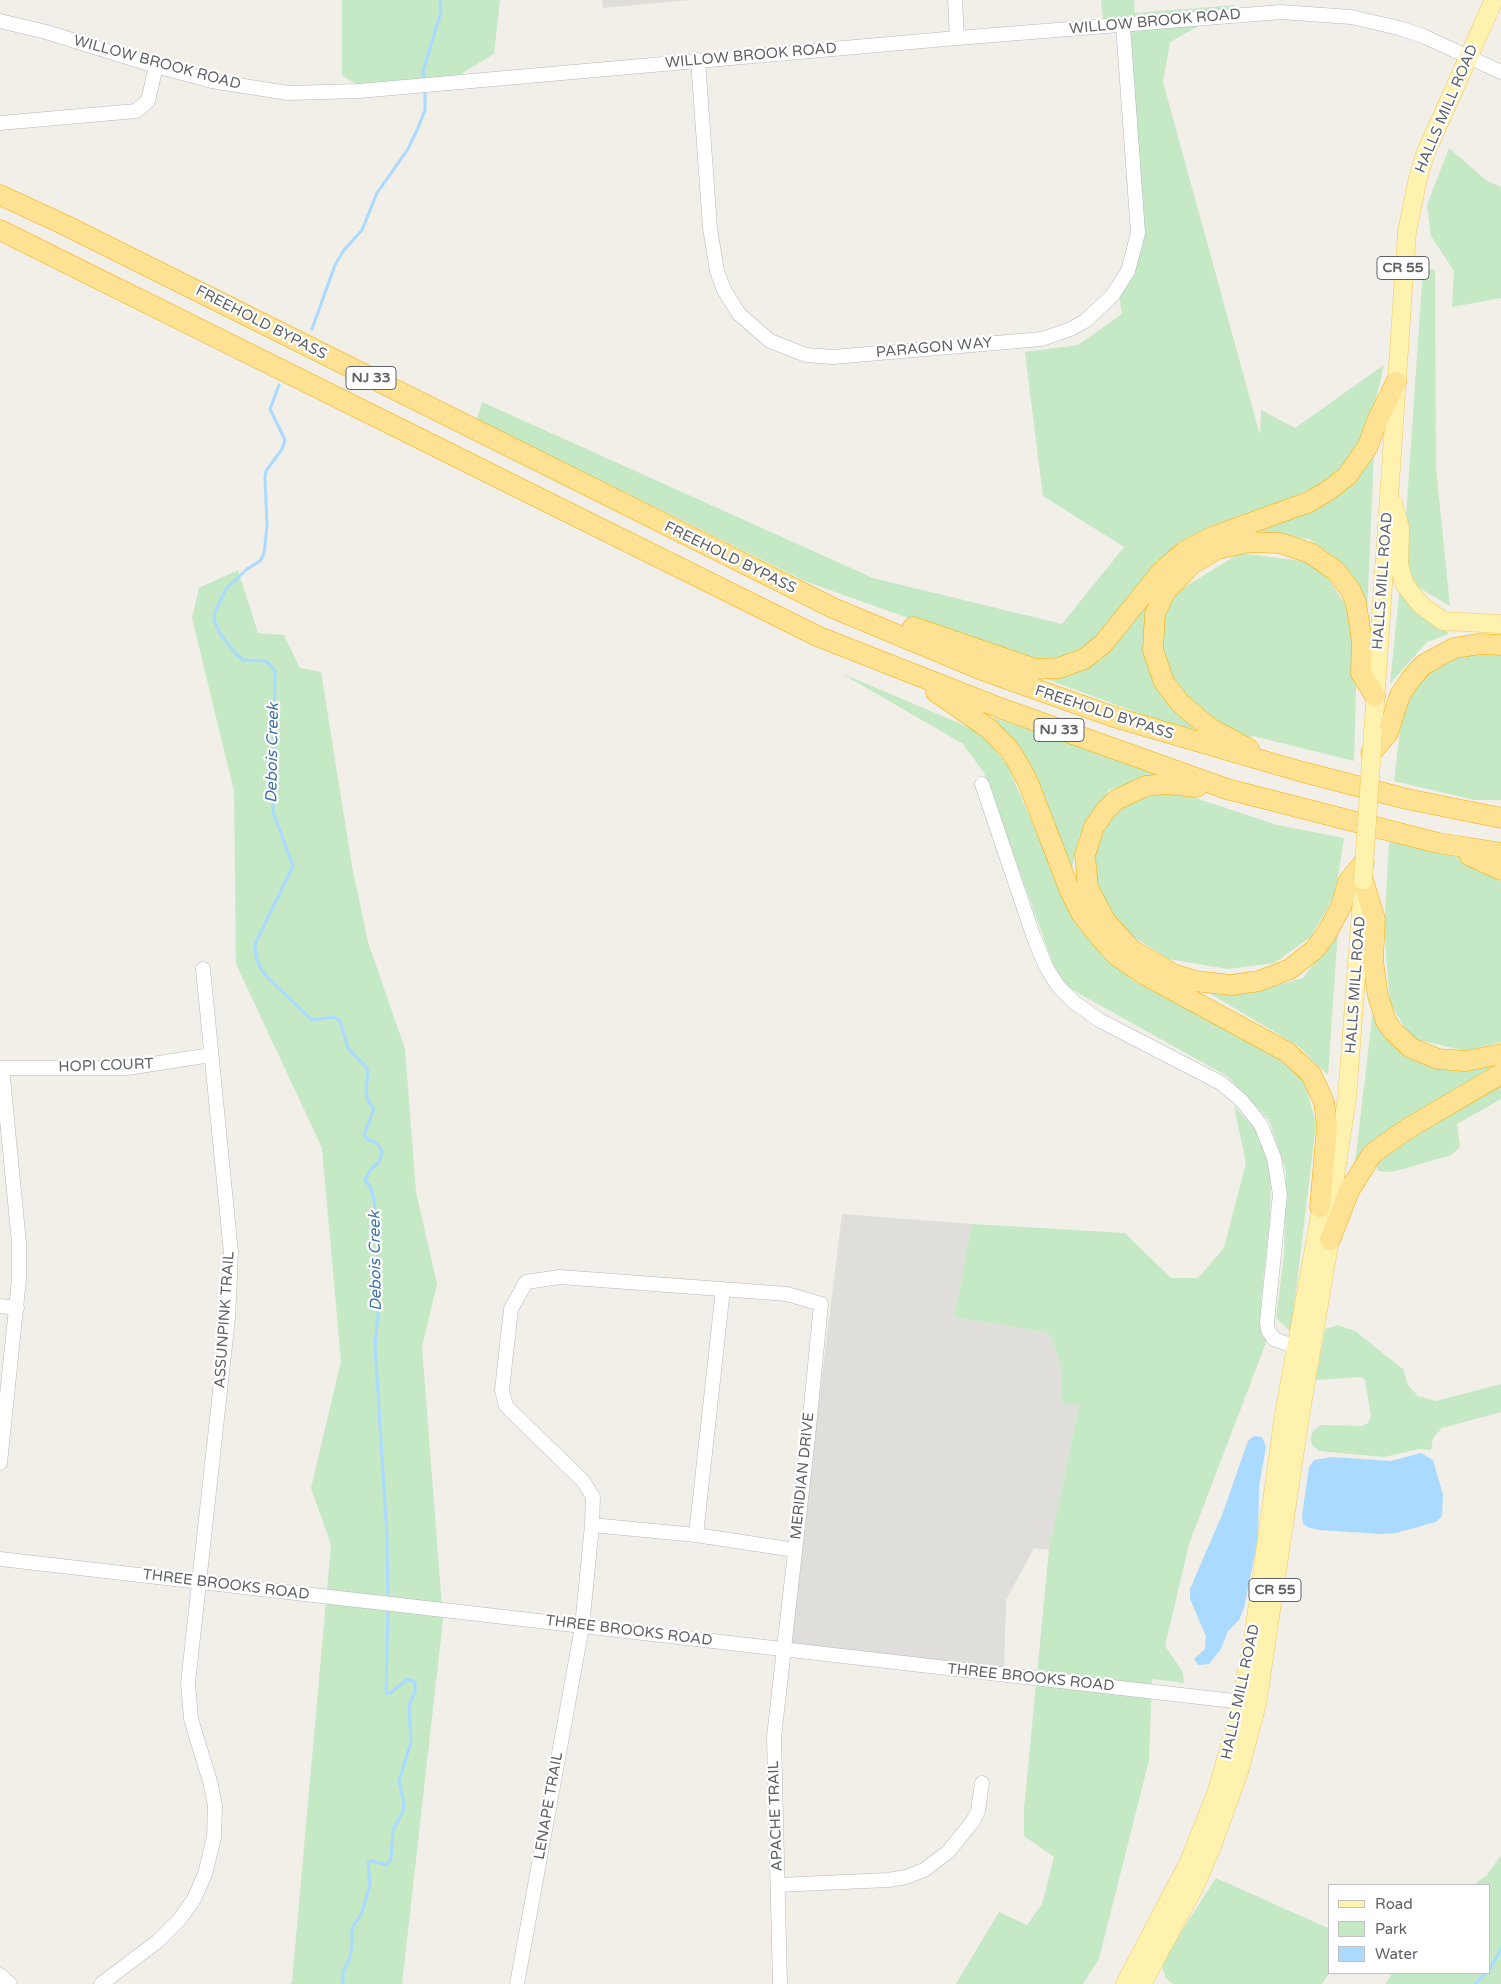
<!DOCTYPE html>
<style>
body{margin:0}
#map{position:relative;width:1501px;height:1984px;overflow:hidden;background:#f1efe8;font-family:"Varela Round",sans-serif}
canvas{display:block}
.legend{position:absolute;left:1328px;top:1884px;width:162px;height:90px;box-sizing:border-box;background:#fff;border:1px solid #bfc1c3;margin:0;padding:6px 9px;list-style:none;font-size:15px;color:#5f6368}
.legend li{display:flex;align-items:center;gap:10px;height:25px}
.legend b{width:25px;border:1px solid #bfc1c3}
</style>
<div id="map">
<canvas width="1501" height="1984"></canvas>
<ul class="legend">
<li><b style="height:6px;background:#fff2af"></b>Road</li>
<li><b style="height:14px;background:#c5e8c5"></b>Park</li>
<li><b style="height:14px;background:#aadaff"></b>Water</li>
</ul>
</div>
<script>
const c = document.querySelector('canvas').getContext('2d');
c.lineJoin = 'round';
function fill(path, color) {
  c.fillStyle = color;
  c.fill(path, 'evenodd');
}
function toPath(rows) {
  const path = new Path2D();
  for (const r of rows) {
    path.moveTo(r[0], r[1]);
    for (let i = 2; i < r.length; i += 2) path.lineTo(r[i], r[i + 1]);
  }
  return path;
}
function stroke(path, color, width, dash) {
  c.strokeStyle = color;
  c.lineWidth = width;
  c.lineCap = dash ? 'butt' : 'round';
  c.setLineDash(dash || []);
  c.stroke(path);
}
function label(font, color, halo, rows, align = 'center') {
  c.font = font + ' "Varela Round",sans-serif';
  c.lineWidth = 4.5;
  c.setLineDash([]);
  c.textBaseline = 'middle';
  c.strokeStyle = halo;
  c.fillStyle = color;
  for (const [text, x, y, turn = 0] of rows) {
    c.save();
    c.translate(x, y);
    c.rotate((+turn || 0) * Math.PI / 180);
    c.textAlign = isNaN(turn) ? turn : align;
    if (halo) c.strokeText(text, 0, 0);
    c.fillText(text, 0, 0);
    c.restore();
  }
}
fill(toPath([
 [602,0,690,0,603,8],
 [842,1214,972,1224,954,1317,1049,1333,1062,1367,1061,1404,1079,1404,1049,1550,1034,1548,1006,1600,1004,1671,789,1645]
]), '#e0deda');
fill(toPath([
 [342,0,500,0,494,54,442,85,375,94,342,76],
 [1101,0,1134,0,1135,13,1236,5,1170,42,1163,82,1260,435,1261,410,1295,428,1384,365,1370,425,1335,477,1294,497,1210,526,1159,565,1158,559,1103,636,1065,660,1032,662,807,582,477,419,482,402,873,578,1062,624,1124,547,1043,496,1025,352,1078,345,1122,314,1118,289,1139,233,1125,26,1104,27],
 [1449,148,1487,181,1501,187,1501,298,1452,307,1454,271,1431,236,1427,205],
 [1423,269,1435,270,1436,468,1450,606,1411,583,1404,546],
 [1374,453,1367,612,1342,562,1309,539,1241,531],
 [1240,553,1318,563,1358,624,1354,761,1253,736,1246,740,1189,702,1162,663,1165,599],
 [238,570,258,633,284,635,300,668,321,672,352,866,368,942,405,1049,416,1192,437,1284,422,1347,443,1620,402,1984,289,1984,292,1982,331,1545,311,1488,341,1361,322,1148,236,964,234,791,192,618,199,588],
 [1400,585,1449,634,1427,642,1390,684],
 [1148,600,1145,658,1172,704,1200,736,1041,677,1101,660],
 [1476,651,1501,652,1501,800,1475,800,1394,781,1402,714,1411,692,1432,667],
 [841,673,980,732,1008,766,1051,867,1079,926,1133,981,1252,1039,1304,1079,1316,1124,1291,1332,1276,1318,1284,1255,1286,1172,1269,1120,1227,1076,1060,983,984,773,963,744],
 [994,718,1165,774,1109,790,1079,837,1071,873,1022,752],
 [1171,790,1277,825,1344,838,1335,895,1311,937,1274,963,1228,969,1168,959,1119,927,1092,873,1098,830,1115,807,1146,793],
 [1389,842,1463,857,1501,882,1501,1042,1465,1051,1411,1038,1390,1003,1384,929],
 [1338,930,1328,1075,1298,1046,1209,993,1261,990,1303,978],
 [1373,1010,1425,1065,1501,1062,1501,1065,1421,1110,1355,1163],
 [1501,1080,1501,1099,1457,1124,1460,1147,1451,1155,1396,1171,1384,1172,1377,1170,1377,1161,1385,1150],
 [1234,1106,1255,1129,1271,1163,1270,1219,1261,1301,1267,1340,1189,1544,1165,1646,1183,1672,1184,1683,1152,1679,1149,1760,1099,1959,1083,1984,956,1984,999,1912,1027,1925,1042,1904,1054,1857,1024,1836,1024,1809,1049,1550,1079,1405,1061,1404,1062,1367,1049,1333,954,1317,972,1224,1125,1233,1171,1278,1198,1278,1224,1248,1246,1163],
 [1338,1325,1355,1331,1403,1369,1408,1385,1418,1396,1436,1401,1501,1384,1501,1412,1442,1428,1433,1438,1431,1450,1419,1449,1384,1457,1319,1451,1313,1446,1310,1439,1313,1431,1321,1425,1362,1426,1368,1423,1371,1416,1365,1380,1361,1377,1316,1380,1325,1329],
 [1501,1855,1501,1984,1386,1984,1392,1973,1490,1973,1490,1885,1473,1885,1486,1876],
 [1216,1878,1330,1929,1330,1972,1322,1984,1173,1984,1166,1978,1161,1963]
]), '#c5e8c5');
fill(toPath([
 [1254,1436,1262,1437,1266,1447,1259,1486,1258,1538,1244,1608,1239,1620,1228,1631,1221,1649,1209,1664,1198,1665,1194,1659,1205,1649,1206,1636,1190,1599,1190,1589,1222,1515,1248,1441],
 [1421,1453,1433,1460,1443,1495,1442,1516,1436,1522,1396,1533,1381,1534,1319,1530,1307,1527,1303,1523,1302,1516,1309,1467,1314,1460,1332,1457,1391,1461]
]), '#aadaff');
stroke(toPath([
 [424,77,423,71,441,12,440,0],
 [312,329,335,265,344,250,362,230,377,193,408,149,418,128,425,110,425,92],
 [279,385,270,409,285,440,282,449,266,471,265,477,267,526,264,554,260,561,247,569,226,589,215,612,214,620,221,635,237,655,243,660,266,661,275,671,273,812,293,866,255,944,256,956,261,969,268,978,312,1020,334,1017,340,1021,348,1048,366,1067,368,1072,366,1090,368,1101,374,1109,364,1135,367,1139,377,1143,382,1152,379,1162,371,1169,365,1180,371,1188,374,1199,376,1220,380,1295,375,1345,387,1537,388,1601],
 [1490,1969,1501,1949],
 [343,1984,343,1972,349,1960,352,1947,352,1928,362,1913,370,1884,368,1863,372,1861,387,1865,391,1859,393,1830,403,1811,404,1803,399,1781,411,1742,409,1711,410,1702,415,1693,415,1682,408,1679,390,1693,386,1693,388,1610],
 [1475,1984,1486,1973]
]), '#aadaff', 3);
const minor = toPath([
 [955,0,957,38],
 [0,21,46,32,156,66,212,81,288,93,359,91,957,38,1281,12,1351,17,1399,28,1423,36,1501,72],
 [698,60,710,228,717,271,724,290,739,314,770,341,806,355,833,357,1042,339,1071,329,1085,321,1112,296,1128,271,1138,233,1123,25],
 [0,123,136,111,148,101,156,66],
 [982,784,1033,935,1046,967,1058,986,1074,1002,1099,1020,1221,1083,1242,1101,1261,1125,1274,1158,1280,1194,1267,1322,1268,1330,1274,1339,1296,1347],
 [0,1068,127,1068,211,1055],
 [0,1306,17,1308],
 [0,1463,19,1279,19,1243,2,1068],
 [592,1525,696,1535,723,1289],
 [696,1535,795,1550],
 [0,1559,1251,1703],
 [778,1885,888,1880,906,1877,924,1870,948,1852,973,1821,978,1811,982,1783],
 [0,1975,10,1984],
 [101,1984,158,1941,180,1919,194,1899,205,1874,214,1837,215,1806,211,1785,191,1719,188,1683,228,1318,231,1253,203,969],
 [517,1984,582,1627,592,1525,593,1497,583,1481,506,1406,502,1390,511,1309,526,1282,560,1277,787,1294,821,1304,808,1437,774,1737,780,1984]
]);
const major = toPath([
 [1393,503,1400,528,1399,565,1405,585,1421,605,1443,621,1501,624],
 [1373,733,1407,232,1418,178,1426,152,1494,0],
 [1125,1984,1189,1862,1216,1794,1236,1725,1253,1640,1284,1414,1324,1194],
 [1142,1984,1194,1888,1211,1849,1239,1772,1257,1704,1300,1417,1338,1191,1335,1177,1347,1098,1363,885]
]);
const highway = toPath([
 [0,195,67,226,833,608,982,670,1117,718,1299,771,1407,799,1501,818],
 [0,230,817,636,1000,708,1227,789,1438,843,1501,853],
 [913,627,1035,669,1059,668,1084,659,1103,644,1161,572,1185,551,1212,537,1309,502,1329,490,1348,475,1368,446,1377,421,1396,382],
 [936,692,988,728,1009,749,1019,765,1028,782,1070,891,1081,913,1099,936,1117,956,1145,975,1287,1052,1311,1074,1324,1102,1327,1125,1320,1207],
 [1249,749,1210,728,1180,703,1164,682,1153,650,1155,614,1165,592,1192,564,1218,549,1248,542,1280,543,1310,553,1336,571,1351,591,1356,603,1362,641,1361,673,1375,696],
 [1371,753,1388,733,1400,695,1410,680,1423,665,1454,648,1480,644,1501,645],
 [1197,787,1166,784,1146,786,1116,800,1105,811,1094,827,1085,855,1088,888,1106,922,1132,950,1173,974,1195,981,1231,985,1259,981,1290,969,1314,950,1325,936,1341,907,1348,882,1364,862],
 [1470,856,1501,870],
 [1363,880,1375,919,1373,961,1378,996,1386,1021,1393,1031,1411,1048,1438,1059,1466,1061,1501,1054],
 [1330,1240,1349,1191,1372,1154,1407,1129,1501,1074]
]);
stroke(minor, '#b5b8bc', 15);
stroke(major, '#f2c960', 19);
stroke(highway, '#f9ab00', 21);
stroke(minor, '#fff', 14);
stroke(major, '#fff2af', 18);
stroke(highway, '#fde293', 20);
const majorBridge = toPath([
 [1363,880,1373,733]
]);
stroke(majorBridge, '#f2c960', 19, []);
stroke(majorBridge, '#fff2af', 18);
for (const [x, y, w] of [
 [1403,268,52],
 [371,378,50],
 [1059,730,50],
 [1275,1590,52]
]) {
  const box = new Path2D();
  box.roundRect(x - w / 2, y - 11.5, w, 23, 4);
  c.fillStyle = '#fff';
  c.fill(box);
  stroke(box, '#5f6368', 1);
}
label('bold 14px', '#5f6368', null, [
 ["CR 55",1403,268],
 ["NJ 33",371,378],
 ["NJ 33",1059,730],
 ["CR 55",1275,1590]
]);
label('15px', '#5f6368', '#fff', [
 ["WILLOW BROOK ROAD",1155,22,-5],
 ["WILLOW BROOK ROAD",751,56,-5],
 ["WILLOW BROOK ROAD",157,63,15],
 ["HALLS MILL ROAD",1447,109,-67],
 ["FREEHOLD BYPASS",261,323,27],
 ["PARAGON WAY",934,348,-5],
 ["FREEHOLD BYPASS",730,558,26],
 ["HALLS MILL ROAD",1383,581,-86],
 ["FREEHOLD BYPASS",1104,713,18],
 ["HALLS MILL ROAD",1356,985,-86],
 ["HOPI COURT",106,1066,-2],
 ["ASSUNPINK TRAIL",225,1320,-86],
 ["MERIDIAN DRIVE",803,1476,-84],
 ["THREE BROOKS ROAD",226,1585,7],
 ["THREE BROOKS ROAD",629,1631,7],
 ["THREE BROOKS ROAD",1031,1678,6],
 ["HALLS MILL ROAD",1241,1692,-78],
 ["LENAPE TRAIL",549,1806,-80],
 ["APACHE TRAIL",776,1816,-92]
]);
label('italic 16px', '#4174aa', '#fff', [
 ["Debois Creek",273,753,-89],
 ["Debois Creek",376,1261,-91]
]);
</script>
